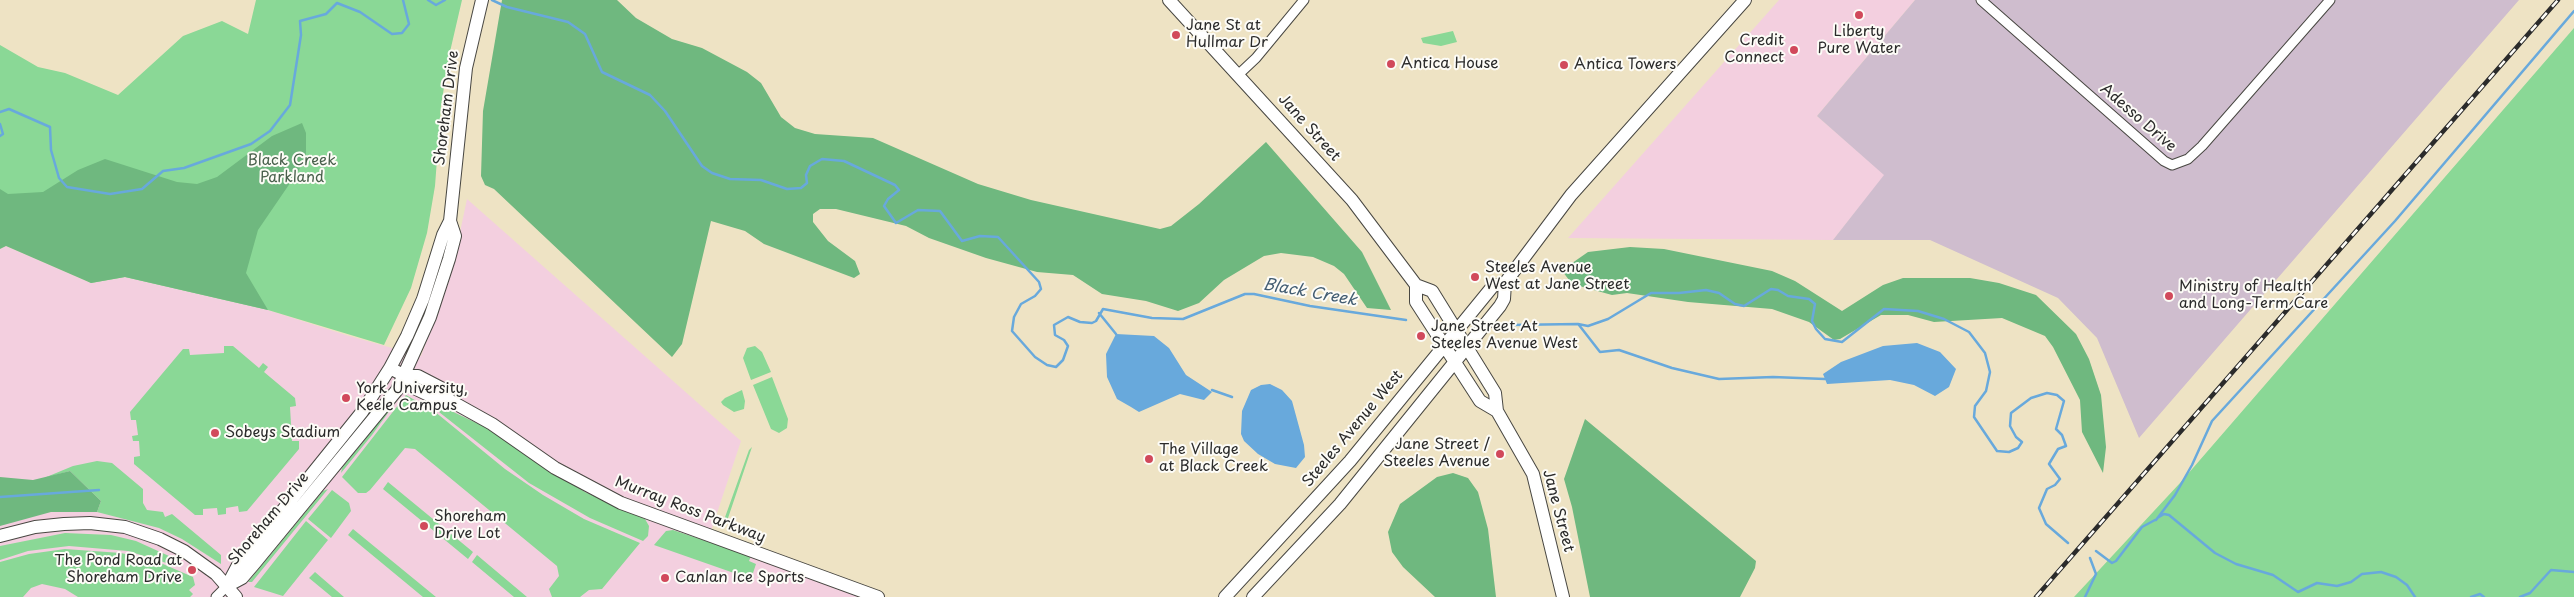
<!DOCTYPE html>
<style>
body{margin:0}
canvas{display:block;background:#eee3c4}
</style>
<canvas width="2574" height="597"></canvas>
<script>
const c = document.querySelector('canvas').getContext('2d');
c.lineJoin = 'round';
function fill(path, color) {
  c.fillStyle = color;
  c.fill(path, 'evenodd');
}
function toPath(rows) {
  const path = new Path2D();
  for (const r of rows) {
    path.moveTo(r[0], r[1]);
    for (let i = 2; i < r.length; i += 2) path.lineTo(r[i], r[i + 1]);
  }
  return path;
}
function stroke(path, color, width, dash) {
  c.strokeStyle = color;
  c.lineWidth = width;
  c.lineCap = dash ? 'butt' : 'round';
  c.setLineDash(dash || []);
  c.stroke(path);
}
function label(font, color, halo, rows, align = 'center') {
  c.font = font + ' "Playpen Sans",sans-serif';
  c.lineWidth = 4;
  c.setLineDash([]);
  c.textBaseline = 'middle';
  c.strokeStyle = halo;
  c.fillStyle = color;
  for (const [text, x, y, turn = 0] of rows) {
    c.save();
    c.translate(x, y);
    c.rotate((+turn || 0) * Math.PI / 180);
    c.textAlign = isNaN(turn) ? turn : align;
    if (halo) c.strokeText(text, 0, 0);
    c.fillText(text, 0, 0);
    c.restore();
  }
}
fill(toPath([
 [1779,0,1915,0,1817,116,1885,175,1833,240,1568,238],
 [467,199,741,441,708,540,863,597,0,597,0,249,6,246,91,283,125,277,268,310,349,336,421,356,452,270]
]), '#f3cfdf');
fill(toPath([
 [1915,0,2519,0,2139,438,2097,338,2058,298,1930,240,1833,240,1884,175,1817,116]
]), '#cfbdce');
fill(toPath([
 [256,0,462,0,449,56,441,106,435,186,427,233,411,288,384,345,268,310,125,277,91,283,0,231,0,45,38,67,65,73,118,95,183,36,222,21,248,34],
 [2574,28,2574,597,2074,597,2180,483],
 [1453,31,1457,42,1441,46,1423,43,1421,38],
 [224,346,233,346,259,368,263,363,268,367,264,372,295,398,296,406,290,407,292,441,299,441,299,449,247,511,239,512,238,506,226,508,226,514,218,515,217,508,203,509,203,515,195,515,134,464,134,457,140,456,139,441,133,441,132,436,138,435,136,420,131,420,130,412,183,349,189,349,190,355,224,353],
 [755,346,762,352,771,372,751,380,743,358,747,348],
 [772,377,788,419,787,428,779,433,771,429,753,385],
 [742,390,745,401,744,409,734,412,723,405,721,402,725,398],
 [401,395,372,435,341,473,342,468],
 [406,395,434,411,505,469,543,495,584,519,640,543,602,589,589,590,580,597,552,597,549,589,559,576,557,566,415,449,405,448,370,490,366,493,358,493,342,477],
 [443,407,487,428,585,492,645,519,649,526,648,536,643,541,590,518,529,483,439,412],
 [752,447,727,521,724,520,749,450],
 [97,461,112,463,143,489,143,503,147,510,163,512,165,517,172,514,221,555,221,564,182,539,159,528,97,512,101,501,70,471,44,478,73,466],
 [388,482,473,552,468,559,383,489],
 [328,489,252,582,248,582,323,491],
 [332,490,349,503,351,511,331,538,308,519],
 [306,521,328,540,283,596,254,587],
 [353,529,436,597,423,597,348,535],
 [673,530,751,556,749,561,756,564,751,579,654,545,666,531],
 [65,533,111,535,136,541,180,561,176,566,128,551,69,546,28,551,0,560,0,546],
 [65,549,121,553,156,561,193,577,195,585,189,590,193,594,190,597,78,597,65,589,42,584,31,588,23,597,0,597,0,562,29,554],
 [477,555,527,597,514,597,472,562],
 [315,572,344,597,332,597,309,578]
]), '#8ad896');
fill(toPath([
 [502,0,617,0,636,18,672,39,702,48,747,72,761,83,781,117,795,128,815,134,873,138,978,184,1031,200,1160,229,1171,226,1199,204,1266,142,1362,252,1391,310,1367,308,1344,274,1334,266,1313,257,1281,253,1264,256,1224,280,1199,303,1178,311,1146,301,1102,294,1073,275,1037,272,986,258,929,238,906,226,836,209,820,209,813,214,813,222,828,241,855,261,860,274,854,278,764,244,745,231,711,221,682,344,672,357,494,189,485,185,481,176,483,111],
 [302,123,306,133,306,154,299,170,258,230,246,273,268,310,125,277,91,283,6,246,0,249,0,189,8,194,43,192,78,170,105,159,177,182,197,184,217,177,272,136],
 [1630,247,1664,249,1772,271,1795,281,1842,311,1883,285,1903,278,1970,278,1999,283,2036,295,2076,334,2089,359,2101,395,2106,447,2103,473,2082,432,2080,400,2053,347,2045,336,2002,318,1934,322,1908,315,1881,315,1840,339,1834,340,1809,322,1772,309,1688,302,1627,293,1612,295,1572,284,1563,272,1565,268,1588,252],
 [1585,419,1756,561,1755,568,1740,597,1590,597,1572,507,1564,479],
 [70,471,101,501,97,512,51,512,0,526,0,477,33,480],
 [1453,473,1468,478,1478,492,1488,529,1496,597,1435,597,1403,567,1392,552,1388,532,1400,504,1437,477]
]), '#6fb87f');
fill(toPath([
 [1116,334,1154,336,1169,348,1186,375,1212,392,1204,400,1180,394,1139,412,1131,407,1117,399,1107,377,1106,354],
 [1917,343,1940,352,1956,369,1949,387,1935,396,1914,385,1890,380,1827,384,1823,374,1841,362,1883,346],
 [1270,384,1282,390,1292,401,1304,445,1305,457,1296,468,1275,464,1258,454,1244,441,1241,434,1242,411,1251,390,1261,385]
]), '#68a9dc');
stroke(toPath([
 [428,0,436,5,445,0],
 [492,0,507,7,568,22,585,34,602,72,650,95,665,111,702,166,712,173,730,179,761,180,787,189,801,188,807,183,806,175,810,166,822,159,844,161,895,185,899,190,888,199,884,206,896,223,918,210,940,211,962,241,980,236,998,237,1039,282,1041,289,1035,296,1021,304,1014,317,1012,331,1035,357,1047,365,1056,367,1063,360,1068,346,1064,340,1055,335,1054,325,1068,317,1080,322,1092,323,1096,321,1103,309,1152,318,1183,319,1245,294,1254,294,1310,306,1406,320],
 [0,112,9,109,50,127,51,150,59,178,67,187,110,194,142,189,163,171,184,168,251,144,270,131,290,105,301,35,300,21,326,14,337,3,360,12,392,34,402,33,409,24,403,0],
 [0,124,3,134,0,136],
 [1099,313,1116,334],
 [1509,325,1578,324,1588,326,1608,319,1651,293,1679,293,1706,290,1719,293,1735,304,1744,306,1771,289,1778,290,1788,296,1809,299,1815,304,1812,321,1816,329,1825,339,1842,342,1884,309,1918,311,1944,319,1969,332,1985,353,1990,372,1986,391,1975,406,1974,417,1997,451,2009,452,2018,448,2022,442,2016,437,2010,426,2011,413,2031,398,2047,393,2057,395,2064,401,2056,429,2062,435,2066,446,2058,449,2049,464,2060,479,2055,485,2047,489,2039,508,2046,524,2068,543],
 [1579,325,1600,352,1619,350,1672,368,1719,379,1773,377,1825,379],
 [1212,390,1232,397],
 [0,497,99,490],
 [2159,517,2164,514,2169,515,2215,553,2236,564,2273,575,2298,592,2317,583,2337,586,2351,582,2362,574,2381,572,2396,577,2407,585,2415,597],
 [2156,520,2175,495,2192,465,2212,421,2395,221,2574,11],
 [2096,551,2112,563,2116,561,2142,527,2155,520],
 [2085,597,2096,574,2090,558],
 [2471,597,2480,594,2484,597],
 [2520,597,2530,593,2551,570,2574,572]
]), '#68a9dc', 2.5);
const street = toPath([
 [1981,0,2164,161,2172,165,2188,159,2202,146,2330,0],
 [1239,74,1256,58,1304,0],
 [216,597,227,586]
]);
const secondary = toPath([
 [1169,0,1352,200,1416,285,1432,291,1495,393,1497,411,1533,474,1563,597],
 [1416,285,1416,302,1480,401,1497,411],
 [390,368,405,376,412,387,437,399,449,400,492,424,555,468,621,503,878,597],
 [405,376,418,376,445,390,449,400],
 [0,536,35,527,64,524,90,523,125,527,160,539,184,551,216,574,236,597],
 [227,586,237,567,362,412,390,368,407,336,423,299,443,235,450,221,466,68,482,0],
 [227,586,242,578,254,564,397,390,430,317,449,259,455,236,450,221],
 [1225,597,1350,461,1493,286,1505,283],
 [1253,597,1340,504,1500,306,1504,299,1505,283,1571,195,1745,0]
]);
stroke(street, '#484742', 11);
stroke(secondary, '#484742', 14);
stroke(street, '#fff', 9);
stroke(secondary, '#fff', 12);
const rail = toPath([
 [2036,597,2558,0]
]);
stroke(rail, '#2b2b2b', 4.5);
stroke(rail, '#fdfcf7', 2.5, [8]);
for (const [x, y, r, color] of [
 [1859,15,5,"#d1495b"],
 [1176,35,5,"#d1495b"],
 [1794,50,5,"#d1495b"],
 [1391,64,5,"#d1495b"],
 [1564,65,5,"#d1495b"],
 [1475,277,5,"#d1495b"],
 [2169,296,5,"#d1495b"],
 [1421,336,5,"#d1495b"],
 [346,398,5,"#d1495b"],
 [215,433,5,"#d1495b"],
 [1500,454,5,"#d1495b"],
 [1149,459,5,"#d1495b"],
 [424,526,5,"#d1495b"],
 [192,570,5,"#d1495b"],
 [665,578,5,"#d1495b"]
]) {
  const dot = new Path2D();
  dot.arc(x, y, r, 0, 2 * Math.PI);
  c.fillStyle = color;
  c.fill(dot);
  stroke(dot, '#fdfcf7', 2);
}
label('15px', '#2b2b2b', '#fdfcf7', [
 ["Jane St at",1186,26],
 ["Hullmar Dr",1186,43],
 ["Liberty",1859,32,"center"],
 ["Pure Water",1859,49,"center"],
 ["Credit",1784,41,"right"],
 ["Connect",1784,58,"right"],
 ["Antica House",1401,64],
 ["Antica Towers",1574,65],
 ["Steeles Avenue",1485,268],
 ["West at Jane Street",1485,285],
 ["Ministry of Health",2179,287],
 ["and Long-Term Care",2179,304],
 ["Jane Street At",1431,327],
 ["Steeles Avenue West",1431,344],
 ["York University,",356,389],
 ["Keele Campus",356,406],
 ["Sobeys Stadium",225,433],
 ["Jane Street /",1490,445,"right"],
 ["Steeles Avenue",1490,462,"right"],
 ["The Village",1159,450],
 ["at Black Creek",1159,467],
 ["Shoreham",434,517],
 ["Drive Lot",434,534],
 ["The Pond Road at",182,561,"right"],
 ["Shoreham Drive",182,578,"right"],
 ["Canlan Ice Sports",675,578]
], 'left');
label('15px', '#2b2b2b', '#fdfcf7', [
 ["Shoreham Drive",447,108,-83],
 ["Adesso Drive",2138,118,41],
 ["Jane Street",1309,128,48],
 ["Steeles Avenue West",1353,429,-50],
 ["Murray Ross Parkway",690,510,21],
 ["Jane Street",1558,511,75],
 ["Shoreham Drive",269,519,-50]
]);
label('15px', '#485f4b', '#fdfcf7', [
 ["Black Creek",292,161],
 ["Parkland",292,178]
]);
label('italic 16px', '#435d72', '#fdfcf7', [
 ["Black Creek",1310,293,10]
]);
</script>
